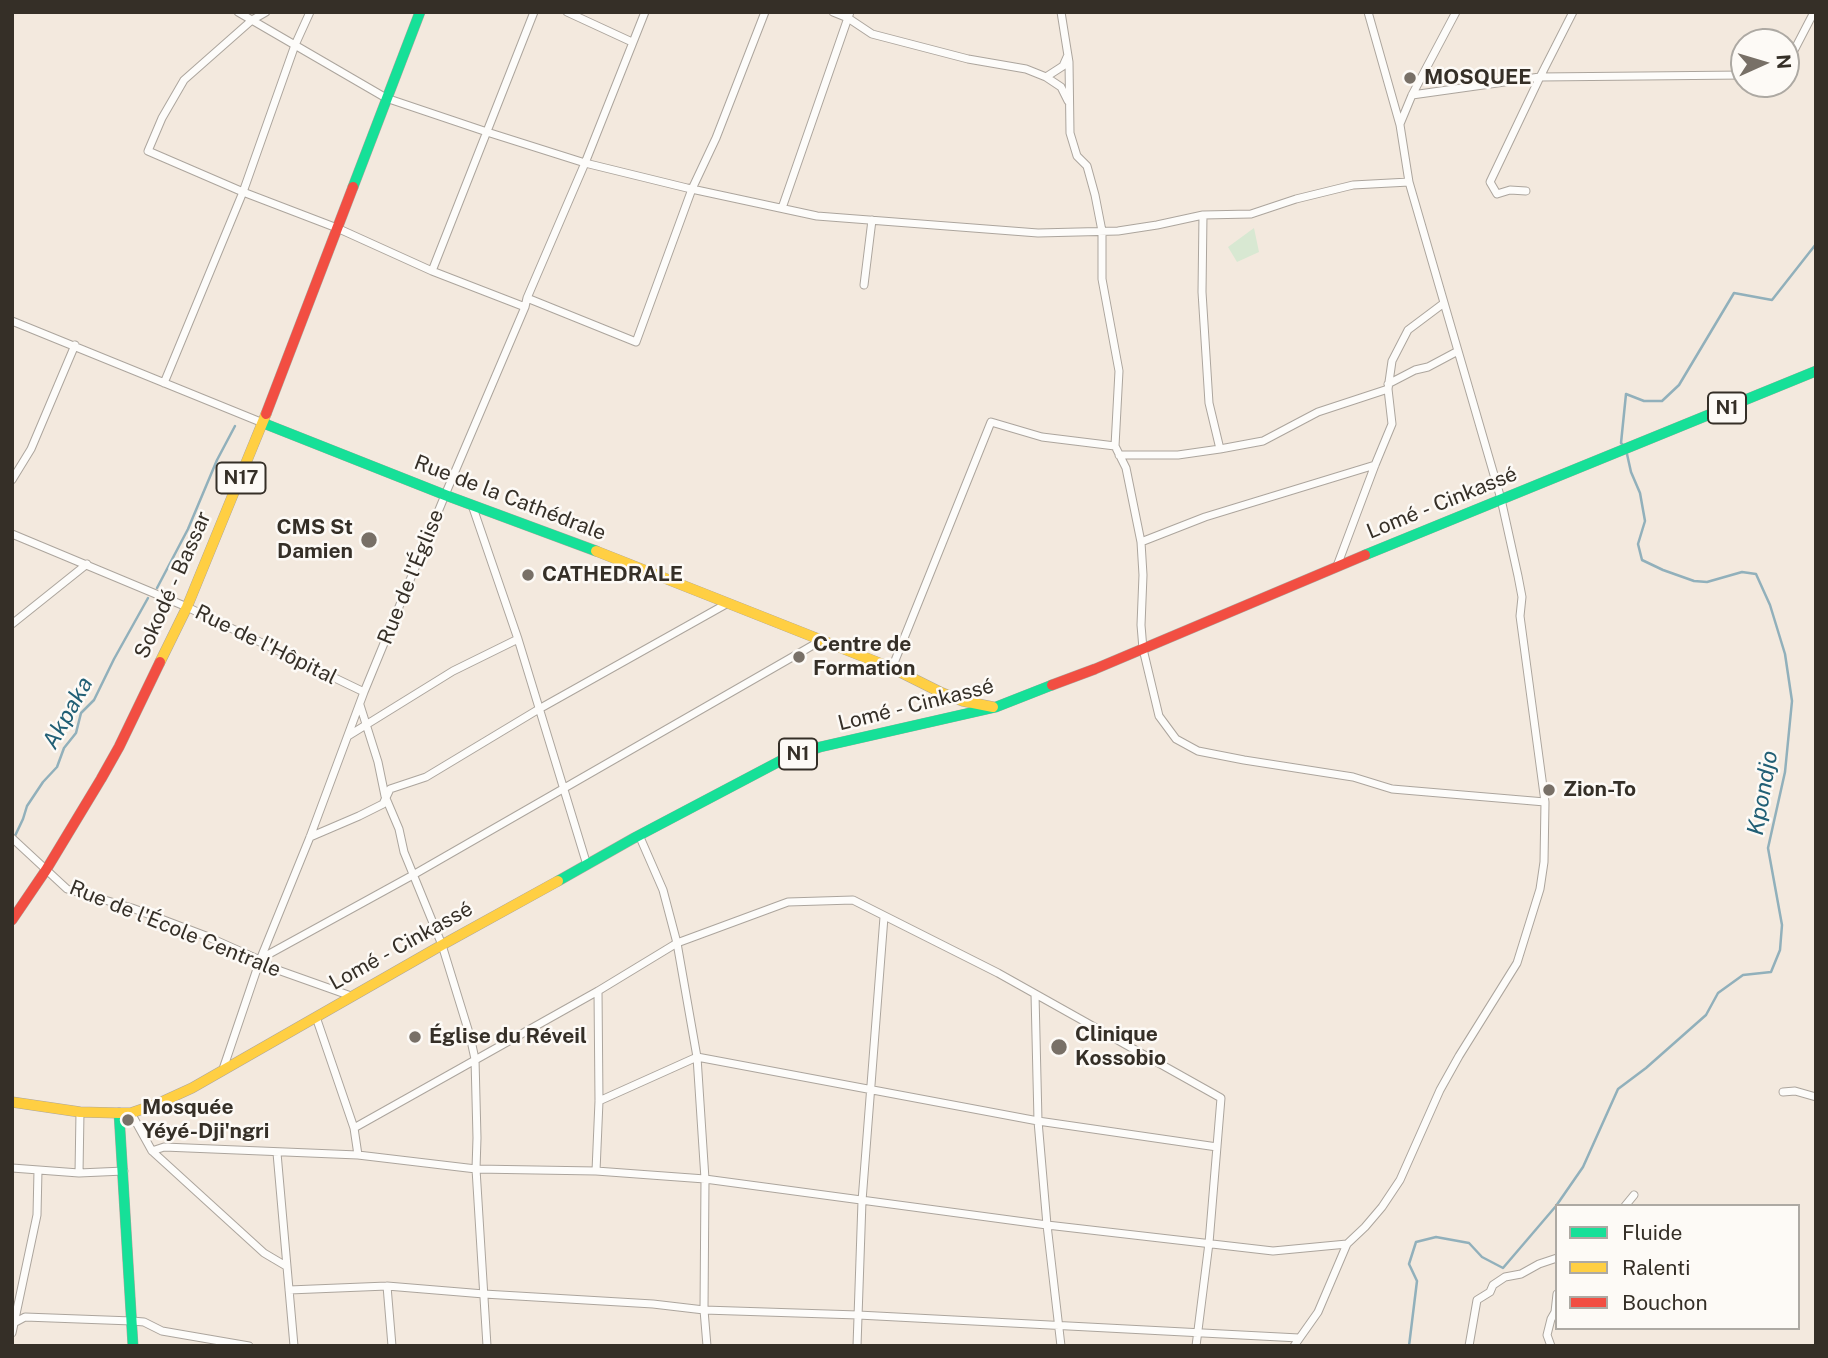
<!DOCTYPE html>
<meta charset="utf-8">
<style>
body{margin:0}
#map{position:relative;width:1828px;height:1358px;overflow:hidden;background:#f3e9de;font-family:"Public Sans",sans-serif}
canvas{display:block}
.frame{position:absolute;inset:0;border:14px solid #352f27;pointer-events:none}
.legend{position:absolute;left:1555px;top:1204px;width:245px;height:126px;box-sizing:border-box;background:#fdfaf6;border:2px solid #ada9a3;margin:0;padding:9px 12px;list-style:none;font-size:21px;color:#352f27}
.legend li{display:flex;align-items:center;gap:14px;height:35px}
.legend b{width:35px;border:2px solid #ada9a3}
.north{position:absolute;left:1730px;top:28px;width:70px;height:70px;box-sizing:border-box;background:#fdfaf6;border:2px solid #ada9a3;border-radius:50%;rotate:86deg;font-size:19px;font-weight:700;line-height:28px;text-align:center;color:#352f27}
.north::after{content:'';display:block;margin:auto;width:24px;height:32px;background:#787067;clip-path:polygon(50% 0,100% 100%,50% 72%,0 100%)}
</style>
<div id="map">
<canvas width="1828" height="1358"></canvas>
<div class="frame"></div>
<ul class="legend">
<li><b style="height:9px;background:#16e098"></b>Fluide</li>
<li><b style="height:9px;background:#ffcf43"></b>Ralenti</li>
<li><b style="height:9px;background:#f24e42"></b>Bouchon</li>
</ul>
<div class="north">N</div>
</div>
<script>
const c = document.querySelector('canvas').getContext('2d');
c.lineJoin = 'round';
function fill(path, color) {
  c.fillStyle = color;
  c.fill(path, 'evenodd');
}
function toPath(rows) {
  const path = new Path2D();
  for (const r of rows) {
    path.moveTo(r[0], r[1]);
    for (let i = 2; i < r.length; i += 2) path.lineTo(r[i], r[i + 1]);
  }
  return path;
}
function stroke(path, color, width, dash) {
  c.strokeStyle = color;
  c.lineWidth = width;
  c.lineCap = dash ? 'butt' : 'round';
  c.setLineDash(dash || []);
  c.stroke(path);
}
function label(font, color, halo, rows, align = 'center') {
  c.font = font + ' "Public Sans",sans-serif';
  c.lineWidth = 5;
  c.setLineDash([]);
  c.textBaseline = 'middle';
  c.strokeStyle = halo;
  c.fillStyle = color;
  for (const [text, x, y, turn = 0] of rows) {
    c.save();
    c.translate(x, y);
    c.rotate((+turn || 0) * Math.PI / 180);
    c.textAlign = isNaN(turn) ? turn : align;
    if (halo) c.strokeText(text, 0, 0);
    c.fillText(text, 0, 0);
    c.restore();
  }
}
fill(toPath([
 [1254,228,1259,252,1237,262,1228,247]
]), '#d8e8d2');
stroke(toPath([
 [1623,445,1621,443,1626,394,1644,401,1662,401,1679,385,1734,293,1772,300,1816,244],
 [157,588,188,529,217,460,235,426],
 [14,838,23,819,27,806,43,782,57,767,64,748,76,733,81,713,94,700,114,659,148,598],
 [1409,1346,1417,1281,1409,1264,1416,1242,1436,1237,1469,1243,1482,1257,1503,1268,1556,1206,1583,1167,1618,1089,1646,1068,1706,1015,1718,993,1743,975,1771,972,1780,950,1782,925,1768,848,1785,772,1792,701,1785,654,1770,605,1756,574,1742,572,1707,582,1694,581,1663,570,1642,560,1638,544,1645,521,1640,493,1631,472,1627,454]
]), '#91b0bb', 2.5);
const street = toPath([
 [238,12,386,98,487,132,585,163,687,188,817,216,1038,233,1118,231,1157,225,1203,215,1251,214,1296,199,1353,185,1409,182],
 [266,12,252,20,184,80,162,118,148,151,243,192,337,228,432,271,525,307],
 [567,12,632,42],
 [833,12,848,18,872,34,968,59,1026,69,1046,77,1061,87,1068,101],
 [1061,12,1069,62,1070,133,1077,156,1087,166,1095,195,1102,231,1102,279,1119,371,1115,446,1126,468,1141,542,1143,575,1141,625,1143,649,1159,716,1176,739,1198,751,1244,760,1353,777,1392,789,1545,802],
 [1573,12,1540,77,1744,75],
 [1786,66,1814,12],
 [1046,77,1063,66,1067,57],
 [1412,95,1540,77,1490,182,1497,194,1510,190,1526,191],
 [1400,124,1412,95,1456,12],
 [782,208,850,12],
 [432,271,534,12],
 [864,285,872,220],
 [527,298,636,342,692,189,716,138,765,12],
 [12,321,263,423],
 [164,383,243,192,295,45,310,12],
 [1388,384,1415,370,1428,367,1458,351],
 [1220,449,1263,441,1318,412,1388,389],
 [1119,455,1178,455,1220,449,1209,403,1202,292,1203,215],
 [12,480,31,449,75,345],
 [472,505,518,639,587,865],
 [12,534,187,607,364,692],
 [1141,542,1205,517,1375,465],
 [1337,566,1375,465,1392,424,1388,389,1392,361,1408,330,1444,303],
 [12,624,87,564],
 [892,668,991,422,1042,437,1115,446],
 [360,705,378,762,385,796,399,829,404,852,442,945,470,1036,475,1059,477,1138,476,1169,487,1346],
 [348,736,453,671,518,639],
 [639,835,663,890,677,943,697,1057,705,1179,704,1310,707,1346],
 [310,837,359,816,383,804,390,789,426,777,539,709,728,603],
 [12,838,67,889,132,908,206,936,260,960,275,969,351,996],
 [260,959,413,875,822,640],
 [1035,994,1038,1121,1047,1225,1061,1346],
 [316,1017,354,1128,358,1155],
 [223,1069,260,960,310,837,364,692,445,495,525,307,527,298,585,163,645,12],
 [1783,1092,1795,1091,1816,1097],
 [599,1101,697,1057,1038,1121,1217,1147],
 [131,1113,152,1151,164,1147,358,1155,476,1169,596,1171,705,1179,1047,1225,1273,1251,1347,1244],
 [354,1128,598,991,677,943,788,902,853,900,998,973,1221,1098,1209,1243,1196,1346],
 [152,1151,264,1253,286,1266],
 [277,1153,294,1346],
 [12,1168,79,1173,124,1171],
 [596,1171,599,1101,598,991],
 [79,1173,80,1112],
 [1625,1206,1634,1195],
 [387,1286,392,1346],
 [289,1290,387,1286,484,1294,653,1304,704,1310,858,1315,1299,1338],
 [12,1324,25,1317,132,1321,144,1322,162,1331,249,1346],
 [12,1333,37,1215,38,1170],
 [857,1346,862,1201,884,917],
 [1294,1346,1318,1312,1347,1244,1365,1227,1382,1207,1400,1180,1440,1090,1459,1056,1517,963,1540,889,1544,862,1545,802,1520,616,1522,597,1518,576,1501,499,1409,182,1400,125,1368,12],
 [1469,1346,1477,1300,1490,1292,1493,1285,1505,1277,1521,1274,1539,1264,1557,1258],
 [1551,1346,1547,1335,1551,1319,1555,1312,1557,1294]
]);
const fast = toPath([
 [353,187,420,12],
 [263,423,445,495,596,551],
 [1365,555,1816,371],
 [558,881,634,838,782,760,820,747,996,707,1052,685],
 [119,1113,133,1346]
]);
const slow = toPath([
 [596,551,892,668,942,693,963,701,993,707],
 [160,662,187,607,266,414],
 [12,1102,80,1112,119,1113,131,1113,157,1104,192,1088,442,945,558,881]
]);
const jam = toPath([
 [266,414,353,187],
 [1052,685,1095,669,1365,555],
 [12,920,46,870,101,779,119,747,160,662]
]);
stroke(street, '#aca59d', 9);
stroke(fast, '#aca59d', 11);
stroke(slow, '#aca59d', 11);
stroke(jam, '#aca59d', 11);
stroke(street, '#fdfcfa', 7);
stroke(fast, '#16e098', 10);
stroke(slow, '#ffcf43', 10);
stroke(jam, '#f24e42', 10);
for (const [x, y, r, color] of [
 [1410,78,7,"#787067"],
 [369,540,9,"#787067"],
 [528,575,7,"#787067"],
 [799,657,7,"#787067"],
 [1549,790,7,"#787067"],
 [415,1037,7,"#787067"],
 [1059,1047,9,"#787067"],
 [128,1120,7,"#787067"]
]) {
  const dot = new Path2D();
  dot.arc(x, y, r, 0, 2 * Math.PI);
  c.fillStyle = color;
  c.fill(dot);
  stroke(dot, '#fdfaf6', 2.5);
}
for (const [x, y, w] of [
 [1727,408,38],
 [241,478,49],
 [798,754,38]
]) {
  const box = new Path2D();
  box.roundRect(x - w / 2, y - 15.5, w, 31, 5);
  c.fillStyle = '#fdfaf6';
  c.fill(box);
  stroke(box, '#352f27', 2);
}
label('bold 19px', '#352f27', null, [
 ["N1",1727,408],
 ["N17",241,478],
 ["N1",798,754]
]);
label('bold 21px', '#352f27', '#fdfaf6', [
 ["MOSQUEE",1424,78],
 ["CMS St",353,528,"right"],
 ["Damien",353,552,"right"],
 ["CATHEDRALE",542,575],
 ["Centre de",813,645],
 ["Formation",813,669],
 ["Zion-To",1563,790],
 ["Clinique",1075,1035],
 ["Kossobio",1075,1059],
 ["Église du Réveil",429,1037],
 ["Mosquée",142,1108],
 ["Yéyé-Dji'ngri",142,1132]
], 'left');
label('21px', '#352f27', '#fdfaf6', [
 ["Rue de la Cathédrale",510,498,21],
 ["Lomé - Cinkassé",1442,503,-22],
 ["Rue de l'Église",411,577,-68],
 ["Sokodé - Bassar",173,585,-66],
 ["Rue de l'Hôpital",266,645,26],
 ["Lomé - Cinkassé",916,705,-14],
 ["Rue de l'École Centrale",175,929,22],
 ["Lomé - Cinkassé",401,946,-29]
]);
label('italic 23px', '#215f75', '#fdfaf6', [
 ["Akpaka",68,713,-61],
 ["Kpondjo",1763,793,-80]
]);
</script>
